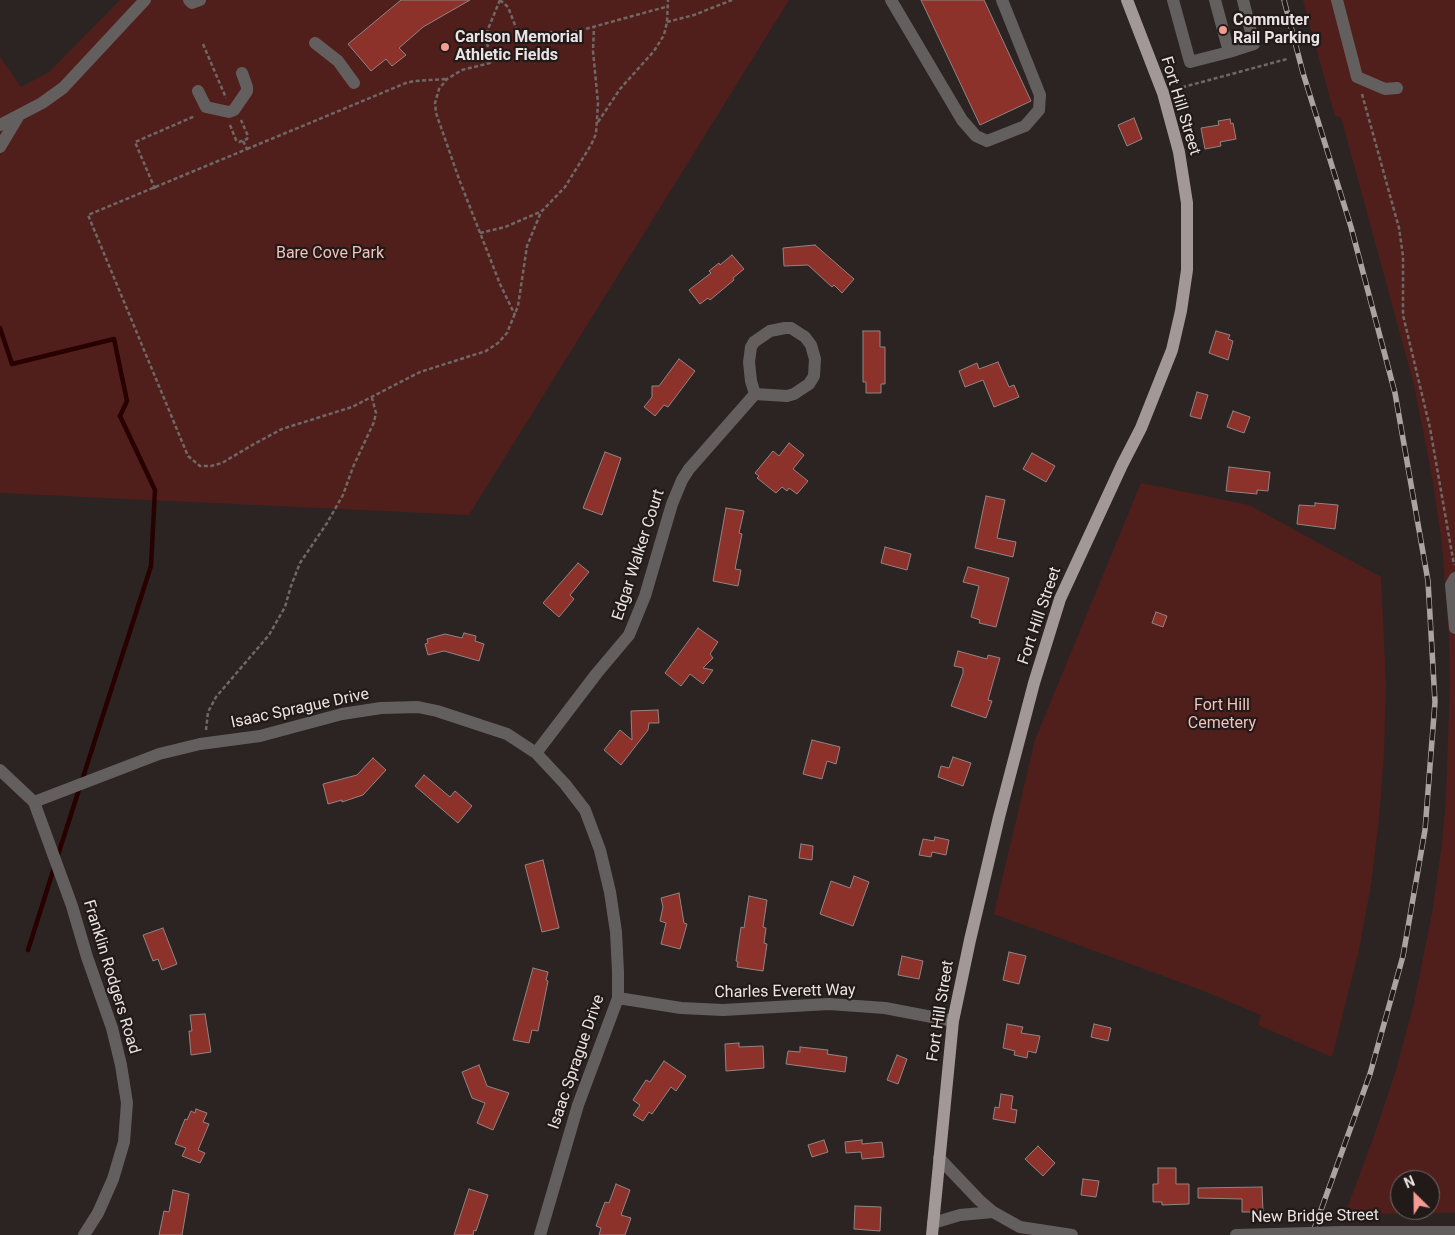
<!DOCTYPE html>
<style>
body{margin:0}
#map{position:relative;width:1455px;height:1235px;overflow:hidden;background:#2c2423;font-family:Roboto,sans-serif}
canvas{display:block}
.north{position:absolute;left:1390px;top:1170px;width:50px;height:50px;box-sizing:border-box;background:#221a19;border:1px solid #726a6a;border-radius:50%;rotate:337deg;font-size:14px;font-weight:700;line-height:20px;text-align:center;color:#e9e3e3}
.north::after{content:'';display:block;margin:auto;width:18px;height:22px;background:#f59c92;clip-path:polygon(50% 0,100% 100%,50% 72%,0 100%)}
</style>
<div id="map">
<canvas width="1455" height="1235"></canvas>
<div class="north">N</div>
</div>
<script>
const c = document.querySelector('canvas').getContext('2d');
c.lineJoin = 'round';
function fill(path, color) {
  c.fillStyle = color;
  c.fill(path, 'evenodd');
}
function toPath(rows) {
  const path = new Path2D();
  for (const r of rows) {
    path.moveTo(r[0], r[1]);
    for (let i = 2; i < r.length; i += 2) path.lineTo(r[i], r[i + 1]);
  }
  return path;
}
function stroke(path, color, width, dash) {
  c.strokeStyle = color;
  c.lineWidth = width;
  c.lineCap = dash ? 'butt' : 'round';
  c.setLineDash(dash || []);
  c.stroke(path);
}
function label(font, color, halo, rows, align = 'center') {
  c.font = font + ' Roboto,sans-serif';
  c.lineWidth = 4.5;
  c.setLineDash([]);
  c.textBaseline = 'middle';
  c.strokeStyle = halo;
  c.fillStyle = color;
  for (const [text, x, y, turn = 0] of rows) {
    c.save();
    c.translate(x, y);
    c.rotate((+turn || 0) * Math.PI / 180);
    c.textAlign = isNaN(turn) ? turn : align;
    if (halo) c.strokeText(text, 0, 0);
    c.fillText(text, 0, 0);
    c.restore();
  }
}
fill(toPath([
 [120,0,789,0,469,515,0,493,0,57,21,87,49,72],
 [1303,0,1455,0,1455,1213,1345,1214,1374,1136,1396,1070,1414,1003,1432,913,1442,844,1446,798,1450,683,1449,636,1442,544,1432,476,1414,385,1341,117,1335,116],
 [1400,1180,1430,1180,1430,1210,1400,1210],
 [1141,483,1249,505,1381,577,1386,686,1384,752,1379,818,1371,884,1359,950,1332,1057,1258,1025,1261,1015,1204,991,994,914,1035,740]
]), '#511f1b');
stroke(toPath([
 [0,328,12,364,114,339,127,401,120,416,155,490,151,566,57,858],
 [28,950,54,868]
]), '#290000', 4.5);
const building = toPath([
 [401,0,470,0,423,27,399,48,406,55,392,66,386,59,371,71,348,44,401,0],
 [921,0,984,0,1031,101,980,125,921,0],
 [1134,118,1142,139,1127,146,1118,125,1134,118],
 [1230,119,1231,124,1233,123,1236,139,1220,142,1221,146,1205,149,1201,128,1219,125,1218,121,1230,119],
 [815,245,854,279,842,293,834,285,832,287,808,265,784,266,783,248,815,245],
 [732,255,744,269,733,278,734,280,710,300,708,298,700,304,689,290,711,273,709,271,719,263,720,265,732,255],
 [863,331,880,331,880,347,885,347,885,384,881,384,881,393,866,393,866,382,863,382,863,331],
 [1216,331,1230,335,1228,339,1233,341,1228,360,1209,353,1216,331],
 [679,359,695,371,668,407,664,405,655,416,644,407,652,397,652,386,659,386,679,359],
 [998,362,1009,387,1014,385,1019,397,994,407,983,380,965,387,959,371,977,363,979,369,998,362],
 [1197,392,1208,395,1201,419,1190,416,1197,392],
 [1233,411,1250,417,1244,433,1227,427,1233,411],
 [789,443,804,455,793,469,808,481,797,494,789,488,787,491,782,487,776,493,757,478,759,476,755,473,773,451,779,456,789,443],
 [605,452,621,458,602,515,583,508,605,452],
 [1032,453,1055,466,1046,482,1023,469,1032,453],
 [1229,467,1270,472,1268,491,1257,490,1257,494,1226,491,1229,467],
 [986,496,1005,500,997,538,1016,542,1013,557,975,548,986,496],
 [1315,503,1338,505,1335,529,1297,524,1299,505,1315,506,1315,503],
 [726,508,744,511,739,533,742,534,735,569,741,570,738,586,713,581,726,508],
 [885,547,911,554,907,570,881,563,885,547],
 [578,563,589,572,570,595,574,599,559,617,543,603,578,563],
 [968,567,1009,578,996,627,979,623,980,620,971,617,979,586,963,582,968,567],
 [1156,612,1167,616,1163,627,1152,623,1156,612],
 [698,628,718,642,710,654,713,658,703,668,713,670,703,684,690,674,681,686,665,673,698,628],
 [464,633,476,636,475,641,484,644,479,661,444,651,428,655,425,644,428,643,427,639,445,634,462,638,464,633],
 [958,651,987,659,988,655,1000,658,988,700,992,701,986,718,951,706,963,673,963,668,954,666,958,651],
 [658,710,659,723,649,723,648,730,621,765,604,750,620,730,632,740,631,711,658,710],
 [812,740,840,747,836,764,827,761,822,779,803,774,812,740],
 [953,757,971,763,963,786,938,777,941,766,949,768,953,757],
 [373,758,386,770,363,795,342,802,342,800,328,804,323,784,357,775,373,758],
 [424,775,450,797,455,791,472,806,458,823,415,786,424,775],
 [935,837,949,840,946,855,932,852,931,857,919,855,923,839,934,841,935,837],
 [801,844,813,846,812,860,799,858,801,844],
 [543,860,559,928,542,932,525,865,543,860],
 [854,876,869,882,853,926,820,914,831,881,850,888,854,876],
 [679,893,684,923,687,924,680,949,661,944,666,923,660,921,663,907,661,898,679,893],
 [749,896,767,900,763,927,766,928,764,943,767,944,763,971,737,967,738,962,736,961,741,927,744,928,749,896],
 [163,928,177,964,162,970,158,959,153,961,143,935,163,928],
 [1009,952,1026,956,1019,984,1003,980,1009,952],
 [902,956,923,961,919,979,898,975,902,956],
 [533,968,548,972,546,980,548,981,538,1031,532,1030,529,1043,513,1040,533,968],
 [205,1014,211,1052,191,1055,189,1031,192,1031,190,1015,205,1014],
 [1007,1024,1023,1027,1021,1033,1040,1036,1036,1053,1028,1051,1027,1058,1014,1055,1015,1051,1003,1048,1007,1024],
 [1094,1024,1111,1028,1108,1041,1091,1037,1094,1024],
 [739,1043,739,1047,763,1046,764,1068,726,1071,725,1044,739,1043],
 [800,1047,828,1050,827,1054,847,1057,845,1072,786,1064,788,1051,800,1052,800,1047],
 [897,1055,907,1059,898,1084,887,1080,897,1055],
 [664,1061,686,1076,676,1091,671,1087,652,1114,649,1112,643,1121,633,1115,640,1105,633,1100,646,1080,650,1082,664,1061],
 [479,1065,487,1086,509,1093,493,1130,477,1123,485,1103,472,1098,462,1072,479,1065],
 [1001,1094,1013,1096,1011,1109,1017,1110,1015,1123,993,1119,995,1107,999,1108,1001,1094],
 [196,1109,207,1113,203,1122,209,1124,198,1150,205,1153,200,1163,182,1156,186,1148,175,1144,185,1119,187,1120,191,1111,195,1113,196,1109],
 [824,1140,828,1152,812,1157,808,1145,824,1140],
 [862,1140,862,1144,882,1142,884,1157,862,1159,861,1152,846,1153,845,1142,862,1140],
 [1038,1146,1055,1163,1043,1176,1025,1159,1038,1146],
 [1158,1168,1176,1168,1176,1184,1189,1184,1189,1204,1162,1205,1162,1202,1153,1202,1153,1184,1158,1184,1158,1168],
 [1083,1179,1099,1181,1096,1197,1081,1195,1083,1179],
 [616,1184,630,1190,621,1215,631,1218,625,1235,599,1235,601,1228,596,1226,605,1202,609,1203,616,1184],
 [1262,1187,1263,1212,1242,1212,1242,1199,1198,1198,1198,1188,1262,1187],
 [469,1189,488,1195,476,1231,474,1230,473,1235,454,1235,469,1189],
 [173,1190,189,1194,182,1235,159,1235,164,1211,169,1212,173,1190],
 [855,1206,881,1207,880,1231,854,1229,855,1206]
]);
fill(building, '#8d312b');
stroke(building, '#908584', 1);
stroke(toPath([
 [500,0,488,29,487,41,490,63,462,70,447,79,439,89,435,103,436,113,459,179,500,284,515,315],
 [500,0,508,7,518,33,521,36,528,38,551,32,560,36,669,6],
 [667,22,694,15,732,0],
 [203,44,226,98],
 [1176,89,1287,59],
 [1362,94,1399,228,1403,256,1403,315,1430,428,1454,565],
 [598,122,620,89,654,51,664,35,667,22,668,0],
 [230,125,236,140,239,142,247,139,248,136,241,120],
 [243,141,247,149,88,215,188,456,200,466,211,466,222,463,254,444,282,429,352,407,420,372,486,351,498,343,507,333,518,306,527,246,541,212,565,187,591,145,596,134,598,103,593,51,594,27],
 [247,149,406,83,414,81,447,79],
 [155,189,135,142,195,116],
 [480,233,505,227,540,212],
 [206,730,208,712,216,697,269,635,285,607,291,586,300,563,327,523,343,495,353,467,374,422,376,413,372,398]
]), '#6f6867', 2.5, [4, 2.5]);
stroke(toPath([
 [189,0,192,3,200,0],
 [891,0,962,120,976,136,987,141,1025,126,1039,110,1040,95,1002,0],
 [1173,0,1190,62,1229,52,1215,0],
 [1337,0,1357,77,1385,89,1397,88],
 [315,43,338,61,354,83],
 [1229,52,1254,44,1243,0],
 [198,91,206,107,229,112,234,110,247,91,247,87,242,73],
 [0,125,42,103,63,88,145,0],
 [0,147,18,117],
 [1455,578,1451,585,1455,628],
 [536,753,597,673,629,635,645,596,672,504,682,480,689,469,755,394,787,396,794,394,809,384,814,376,815,359,811,345,805,337,791,328,785,328,770,331,754,342,751,347,749,362,751,381,755,394],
 [0,770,34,802,72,906,87,957,112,1028,121,1065,127,1103,124,1142,113,1179,98,1213,84,1235],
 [34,802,159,754,200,744,260,736,342,714,381,708,418,707,437,711,507,734,536,753,565,784,585,810,600,850,610,892,616,932,618,972,618,998,578,1105,540,1235],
 [618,998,681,1008,723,1010,829,1004,885,1008,953,1021],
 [939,1158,979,1200,993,1212,1020,1227,1072,1235],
 [933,1223,960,1215,993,1212],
 [1341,1232,1455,1232],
 [1236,1235,1275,1234]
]), '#645f5f', 12);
stroke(toPath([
 [932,1235,953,1021,970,940,999,817,1034,683,1060,599,1122,465,1141,428,1172,350,1181,311,1187,270,1187,203,1179,152,1163,93,1127,0]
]), '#a19897', 12);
const rail = toPath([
 [1284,0,1303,73,1351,227,1395,393,1428,581,1435,702,1425,830,1403,956,1370,1074,1312,1235]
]);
stroke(rail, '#aaa3a3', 5.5);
stroke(rail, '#221a19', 4, [11]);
stroke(toPath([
 [1275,1234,1341,1232]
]), '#645f5f', 12);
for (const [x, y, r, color] of [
 [1223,30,5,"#f59c92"],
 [445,47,5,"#f59c92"]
]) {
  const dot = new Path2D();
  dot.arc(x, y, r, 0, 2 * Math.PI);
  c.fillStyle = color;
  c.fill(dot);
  stroke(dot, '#221a19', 2);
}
label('bold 16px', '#e9e3e3', '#221a19', [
 ["Commuter",1233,21],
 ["Rail Parking",1233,39],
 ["Carlson Memorial",455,38],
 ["Athletic Fields",455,56]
], 'left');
label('16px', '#e9e3e3', '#221a19', [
 ["Fort Hill Street",1180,106,73],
 ["Edgar Walker Court",639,555,-72],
 ["Fort Hill Street",1040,616,-71],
 ["Isaac Sprague Drive",300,709,-12],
 ["Franklin Rodgers Road",111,977,73],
 ["Charles Everett Way",785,992,-1],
 ["Fort Hill Street",941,1011,-81],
 ["Isaac Sprague Drive",577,1062,-71],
 ["New Bridge Street",1315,1217,-1]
]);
label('16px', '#f5c0b9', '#221a19', [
 ["Bare Cove Park",330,254],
 ["Fort Hill",1222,706],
 ["Cemetery",1222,724]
]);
</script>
